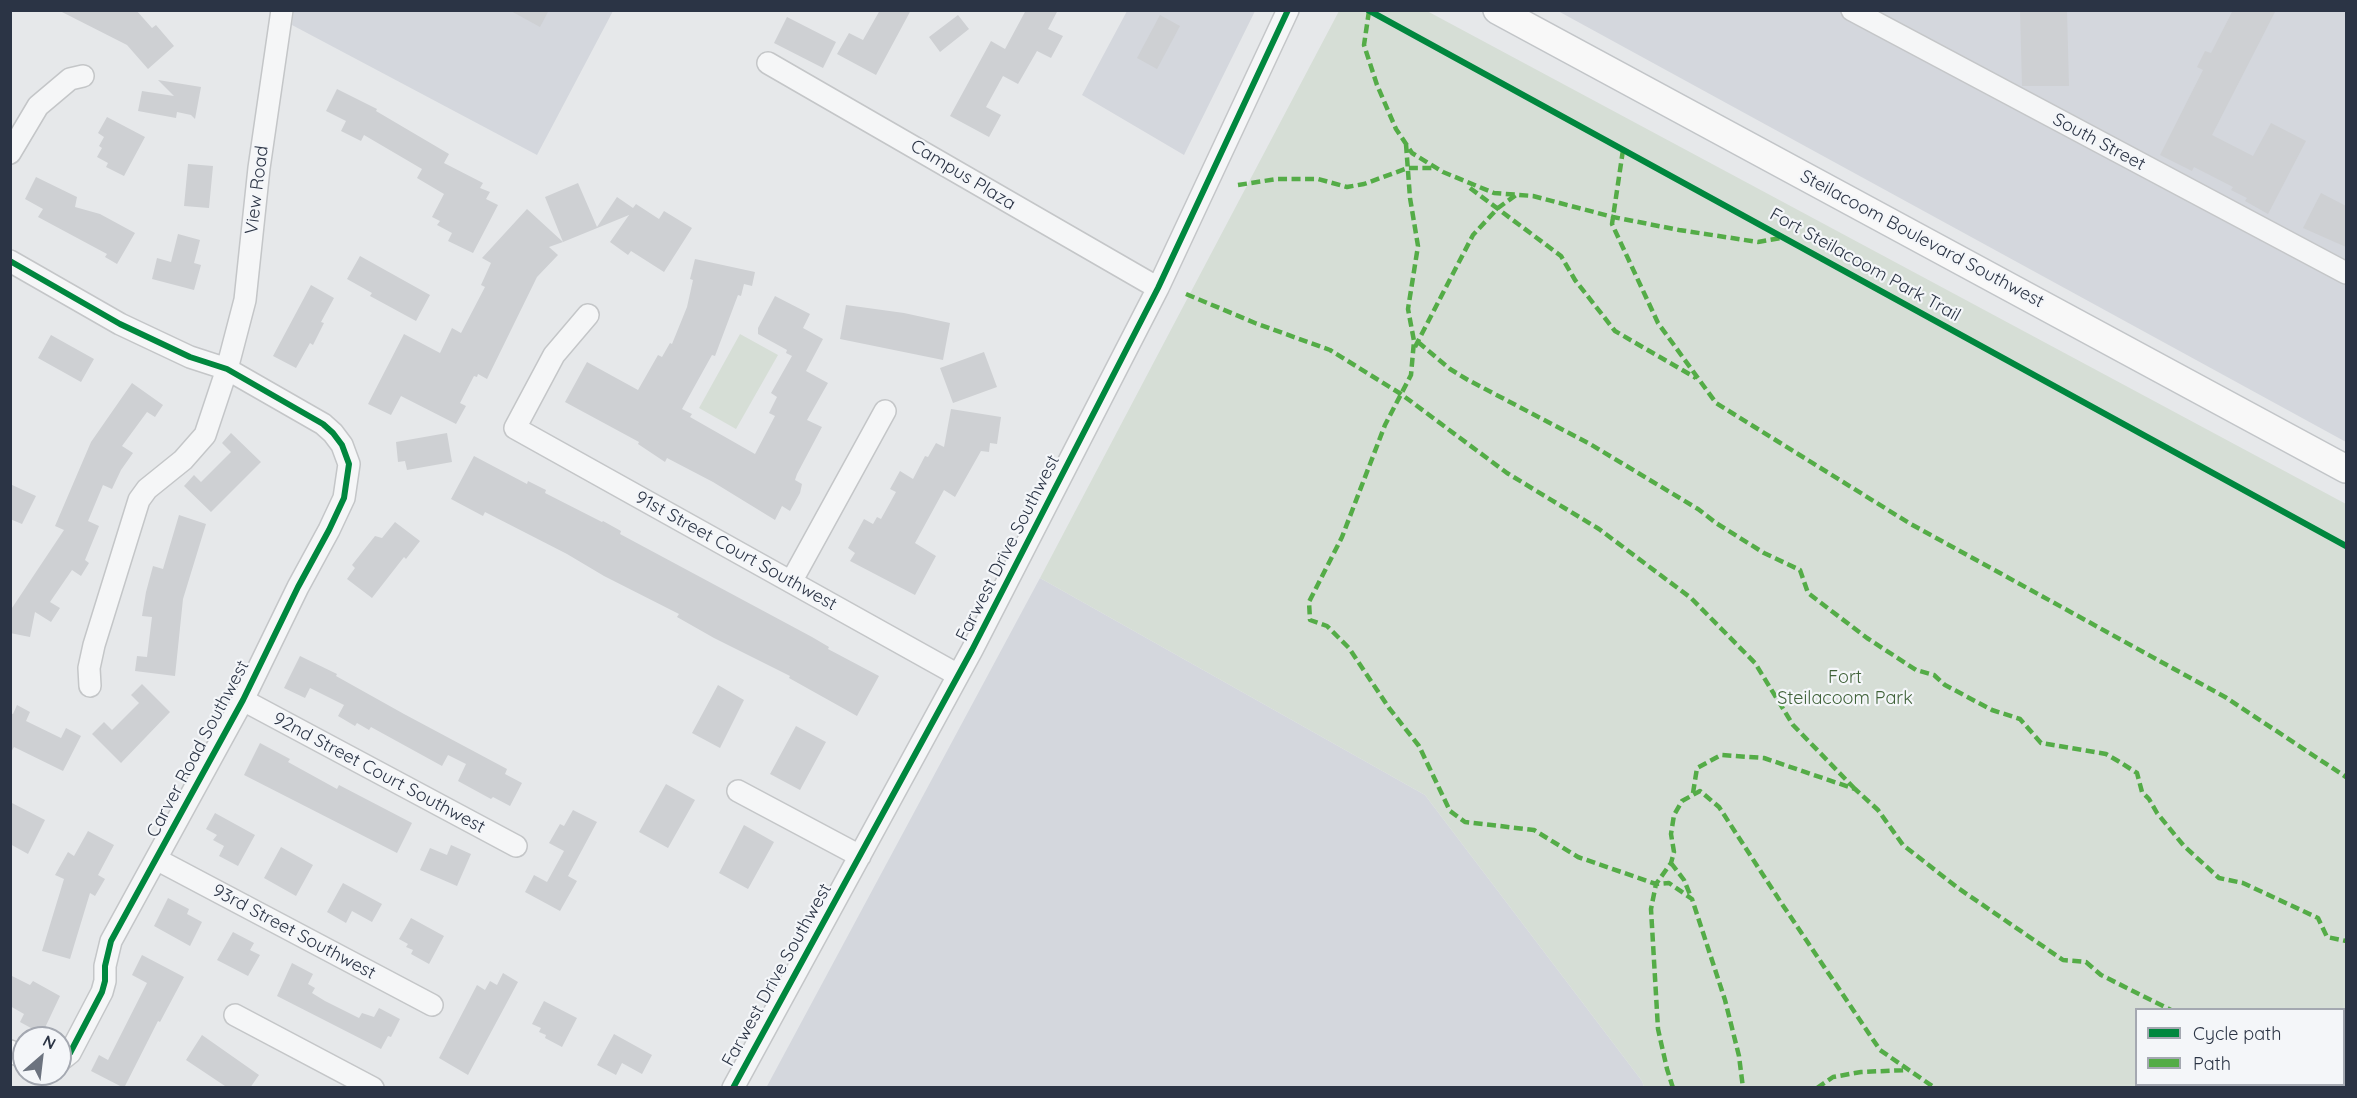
<!DOCTYPE html>
<style>
body{margin:0}
#map{position:relative;width:2357px;height:1098px;overflow:hidden;background:#e6e8ea;font-family:Quicksand,sans-serif}
canvas{display:block}
.frame{position:absolute;inset:0;border:12px solid #2b3445;pointer-events:none}
.legend{position:absolute;left:2135px;top:1008px;width:210px;height:78px;box-sizing:border-box;background:#f4f6f9;border:2px solid #a4a8b1;margin:0;padding:8px 10px;list-style:none;font-size:18px;color:#2b3445}
.legend li{display:flex;align-items:center;gap:12px;height:30px}
.legend b{width:30px;border:2px solid #a4a8b1}
.north{position:absolute;left:12px;top:1026px;width:60px;height:60px;box-sizing:border-box;background:#f4f6f9;border:2px solid #a4a8b1;border-radius:50%;rotate:28deg;font-size:16px;font-weight:700;line-height:24px;text-align:center;color:#2b3445}
.north::after{content:'';display:block;margin:auto;width:21px;height:27px;background:#6c737f;clip-path:polygon(50% 0,100% 100%,50% 72%,0 100%)}
</style>
<div id="map">
<canvas width="2357" height="1098"></canvas>
<div class="frame"></div>
<ul class="legend">
<li><b style="height:8px;background:#00873e"></b>Cycle path</li>
<li><b style="height:8px;background:#54ac47"></b>Path</li>
</ul>
<div class="north">N</div>
</div>
<script>
const c = document.querySelector('canvas').getContext('2d');
c.lineJoin = 'round';
function fill(path, color) {
  c.fillStyle = color;
  c.fill(path, 'evenodd');
}
function toPath(rows) {
  const path = new Path2D();
  for (const r of rows) {
    path.moveTo(r[0], r[1]);
    for (let i = 2; i < r.length; i += 2) path.lineTo(r[i], r[i + 1]);
  }
  return path;
}
function stroke(path, color, width, dash) {
  c.strokeStyle = color;
  c.lineWidth = width;
  c.lineCap = dash ? 'butt' : 'round';
  c.setLineDash(dash || []);
  c.stroke(path);
}
function label(font, color, halo, rows, align = 'center') {
  c.font = font + ' Quicksand,sans-serif';
  c.lineWidth = 4.5;
  c.setLineDash([]);
  c.textBaseline = 'middle';
  c.strokeStyle = halo;
  c.fillStyle = color;
  for (const [text, x, y, turn = 0] of rows) {
    c.save();
    c.translate(x, y);
    c.rotate((+turn || 0) * Math.PI / 180);
    c.textAlign = isNaN(turn) ? turn : align;
    if (halo) c.strokeText(text, 0, 0);
    c.fillText(text, 0, 0);
    c.restore();
  }
}
fill(toPath([
 [294,10,613,11,537,155,292,25],
 [1127,11,1255,11,1184,155,1082,95],
 [1558,11,2346,11,2346,442],
 [1040,578,1425,795,1642,1081,1644,1087,766,1088]
]), '#d4d7dd');
fill(toPath([
 [1339,11,1427,11,2346,504,2346,1087,1644,1087,1642,1081,1425,795,1040,578],
 [2136,1010,2344,1010,2344,1084,2136,1084],
 [740,334,778,355,736,429,699,408]
]), '#d6ded6');
fill(toPath([
 [58,10,136,10,152,28,156,25,174,46,148,69,127,45],
 [509,10,549,10,540,27],
 [880,10,911,10,876,75,837,54,849,33,863,40],
 [1026,10,1058,10,1048,29,1063,36,1051,58,1037,51,1018,84,1003,76,986,107,1001,115,989,137,950,116,991,41,1005,49],
 [2020,10,2067,10,2069,86,2022,86],
 [2233,10,2276,10,2212,135,2253,156,2271,123,2306,141,2268,214,2245,201,2247,198,2231,190,2233,187,2194,167,2192,171,2160,155,2203,70,2197,67,2205,51,2211,53],
 [958,15,969,29,940,52,929,37],
 [1160,15,1180,26,1157,69,1137,58],
 [787,17,836,42,823,68,774,43],
 [158,80,201,87,195,119,191,115,177,112,176,118,138,111,142,91,174,96],
 [337,89,377,109,376,111,449,154,444,163,483,183,480,188,490,192,486,199,498,205,473,253,448,241,452,233,437,225,440,221,432,217,444,194,417,178,422,169,364,135,361,141,341,131,346,121,326,111],
 [107,117,145,137,124,176,106,167,108,163,97,157,102,148,99,146,104,137,98,133],
 [188,164,213,166,209,208,184,206],
 [36,177,77,197,75,207,100,214,135,233,117,264,105,257,107,254,38,217,43,209,25,199],
 [578,183,597,227,617,197,633,208,636,204,659,219,664,211,692,228,664,272,631,251,628,255,610,242,629,215,563,242,545,197],
 [2321,193,2346,206,2346,247,2303,228],
 [527,209,563,242,549,247,558,255,537,277,487,379,478,374,477,377,474,376,460,403,466,406,456,424,401,396,391,415,368,404,404,334,440,353,452,328,461,333,485,287,481,285,491,263,482,258],
 [178,234,200,240,194,263,201,265,194,290,152,279,157,258,171,262],
 [360,256,430,295,416,321,370,296,372,293,347,279],
 [695,259,755,272,752,286,744,284,741,296,738,295,715,356,712,355,682,409,692,414,690,417,755,454,775,416,769,413,777,397,771,393,792,356,786,353,787,350,758,334,758,328,775,296,810,314,803,328,823,339,806,371,828,383,807,420,822,427,797,474,795,480,802,484,800,493,790,511,782,506,775,520,713,482,667,458,665,462,638,444,639,442,565,402,587,362,638,390,658,355,662,357,670,343,672,344,687,307,693,280,690,279],
 [311,285,334,298,321,322,324,323,313,345,310,343,296,368,273,356],
 [846,305,904,313,950,323,943,360,840,339],
 [51,335,94,359,81,382,38,358],
 [984,352,997,387,953,403,940,368],
 [132,383,163,405,155,417,147,412,122,446,133,453,121,470,112,489,103,485,88,521,99,526,85,560,89,563,81,576,72,570,50,602,60,608,51,622,35,612,30,637,10,633,10,611,64,530,55,526,91,442],
 [951,409,1001,417,997,444,990,443,989,452,981,451,955,497,944,490,915,543,936,556,915,595,850,561,855,553,848,548,864,519,873,524,877,517,881,519,896,492,890,489,900,471,913,479,925,456,928,457,936,443,944,447],
 [231,433,261,462,211,512,184,486,194,475,201,482,231,452,222,443],
 [447,433,452,462,407,470,405,461,398,462,396,442],
 [474,456,527,484,528,481,546,490,545,493,602,522,603,521,621,531,620,534,812,637,829,647,828,649,879,676,857,716,789,678,790,676,714,638,677,617,679,614,604,576,567,554,485,512,483,516,451,499],
 [10,484,36,496,22,524,10,519],
 [179,515,206,524,183,599,175,676,135,671,137,656,147,657,152,617,142,616,146,592,153,566,163,569],
 [395,522,420,541,406,559,404,557,372,598,347,579,355,568,352,565,375,536,382,538],
 [300,656,337,674,336,676,404,714,507,769,505,774,522,783,510,806,493,797,491,799,458,781,466,764,448,755,442,766,371,727,369,730,357,723,355,726,338,716,344,705,310,688,305,698,284,688],
 [142,684,170,712,121,763,92,734,104,722,112,730,139,703,131,695],
 [718,685,744,700,720,748,692,733],
 [17,705,30,712,26,721,61,738,66,728,81,736,63,771,14,747,10,754,10,713,13,714],
 [796,726,826,742,800,790,770,774],
 [260,743,290,759,288,762,337,789,339,785,412,823,397,853,244,775],
 [666,784,695,800,668,848,639,832],
 [10,802,45,820,28,854,10,844],
 [573,810,597,822,568,876,577,881,560,911,525,892,534,875,547,882,564,851,549,843,560,824,564,826],
 [215,813,255,835,238,866,219,856,224,846,213,840,217,835,206,829],
 [744,825,774,842,748,889,719,873],
 [88,831,114,845,98,875,105,879,95,896,90,893,70,959,42,951,64,879,55,875,68,852,74,856],
 [451,845,471,854,457,886,420,870,430,848,447,855],
 [281,847,313,865,296,896,264,878],
 [343,883,382,904,372,922,352,911,346,923,327,912],
 [168,898,189,909,187,914,202,922,190,946,154,926],
 [411,918,444,936,429,964,411,954,413,950,406,947,408,944,399,939],
 [233,932,254,943,250,950,260,955,248,976,217,960],
 [142,955,184,977,160,1022,158,1021,124,1088,91,1071,99,1055,108,1060,147,983,132,975],
 [292,963,313,974,308,984,315,988,312,993,325,1001,359,1018,362,1013,374,1017,379,1008,400,1019,391,1037,388,1036,381,1049,277,996],
 [503,973,518,982,468,1075,439,1058,477,985,485,990,490,981,497,985],
 [10,975,30,985,33,981,60,996,42,1034,20,1022,24,1014,10,1006],
 [544,1001,577,1018,562,1047,545,1038,546,1035,539,1032,541,1028,532,1024],
 [614,1034,652,1055,642,1074,622,1063,616,1075,597,1065],
 [202,1035,259,1075,250,1088,228,1088,186,1060]
]), '#ced0d3');
const minor = toPath([
 [1852,10,2346,273],
 [768,63,1158,288],
 [10,153,38,106,70,79,83,76],
 [10,261,120,324,190,357,227,369,323,424,333,433,342,445,349,464,344,498,329,530,298,587,243,700,111,941,105,966,105,981,102,992,70,1053,60,1061],
 [588,315,554,355,515,428,958,675],
 [791,582,885,411],
 [90,686,89,668,94,645,139,500,147,489,183,460,205,435,227,369,245,300,259,168,282,10],
 [243,700,516,846],
 [738,791,860,856],
 [156,859,432,1005],
 [235,1015,373,1088],
 [10,1051,24,1058],
 [733,1088,972,650,1158,288,1288,10]
]);
const major = toPath([
 [1497,10,2346,469]
]);
stroke(minor, '#c4c6c8', 24);
stroke(major, '#c2c5c8', 30);
stroke(minor, '#f5f6f7', 21);
stroke(major, '#f8f8f8', 27);
stroke(toPath([
 [1369,11,1364,45,1377,85,1396,129,1412,153,1443,172,1494,193,1533,196,1613,217,1679,230,1758,242,1781,238],
 [1406,144,1410,198,1418,246,1408,309,1414,341,1411,375,1385,425,1342,537,1309,602,1310,620,1327,626,1349,648,1389,708,1419,746,1450,811,1465,822,1534,830,1578,857,1656,884,1669,883,1692,899,1725,1000,1739,1056,1743,1088],
 [1623,150,1612,224,1658,323,1716,403,1909,523,2225,697,2346,777],
 [1238,185,1277,179,1318,179,1347,187,1364,184,1408,168,1435,168],
 [1470,188,1561,256,1575,280,1615,331,1696,378],
 [1186,294,1255,323,1330,350,1401,394,1507,473,1599,529,1691,598,1755,663,1793,725,1855,789],
 [1418,342,1450,369,1468,380,1590,444,1698,509,1716,523,1764,553,1800,570,1808,593,1867,638,1916,670,1934,675,1945,685,1992,710,2020,719,2041,743,2106,754,2118,761,2137,773,2142,792,2149,799,2157,813,2184,846,2219,878,2243,883,2318,918,2327,937,2346,941],
 [1415,347,1473,235,1498,208,1516,195],
 [1693,793,1697,768,1721,755,1764,758,1855,789,1878,810,1903,845,1958,888,2063,960,2086,962,2101,975,2171,1010],
 [1671,863,1684,880,1691,897],
 [2323,1084,2329,1088],
 [1673,1088,1667,1069,1658,1029,1651,909,1656,884,1671,863,1674,852,1671,834,1674,815,1682,801,1700,791,1719,807,1780,901,1880,1050,1935,1088],
 [1817,1088,1833,1077,1861,1072,1909,1070]
]), '#54ac47', 4.5, [9, 4.5]);
stroke(toPath([
 [1368,10,2346,546],
 [10,261,120,324,190,357,227,369,323,424,333,433,342,445,349,464,344,498,329,530,298,587,243,700,111,941,105,966,105,981,102,992,70,1053,60,1061],
 [733,1088,972,650,1158,288,1288,10]
]), '#00873e', 6);
label('18px', '#2b3445', '#f4f6f9', [
 ["South Street",2099,142,28],
 ["Campus Plaza",963,175,31],
 ["View Road",257,190,-83],
 ["Steilacoom Boulevard Southwest",1922,239,28],
 ["Fort Steilacoom Park Trail",1865,265,29],
 ["Farwest Drive Southwest",1008,548,-63],
 ["91st Street Court Southwest",736,551,29],
 ["Carver Road Southwest",198,749,-62],
 ["92nd Street Court Southwest",379,773,28],
 ["93rd Street Southwest",294,932,28],
 ["Farwest Drive Southwest",777,975,-61]
]);
label('18px', '#3f6138', '#f4f6f9', [
 ["Fort",1845,678],
 ["Steilacoom Park",1845,699]
]);
</script>
